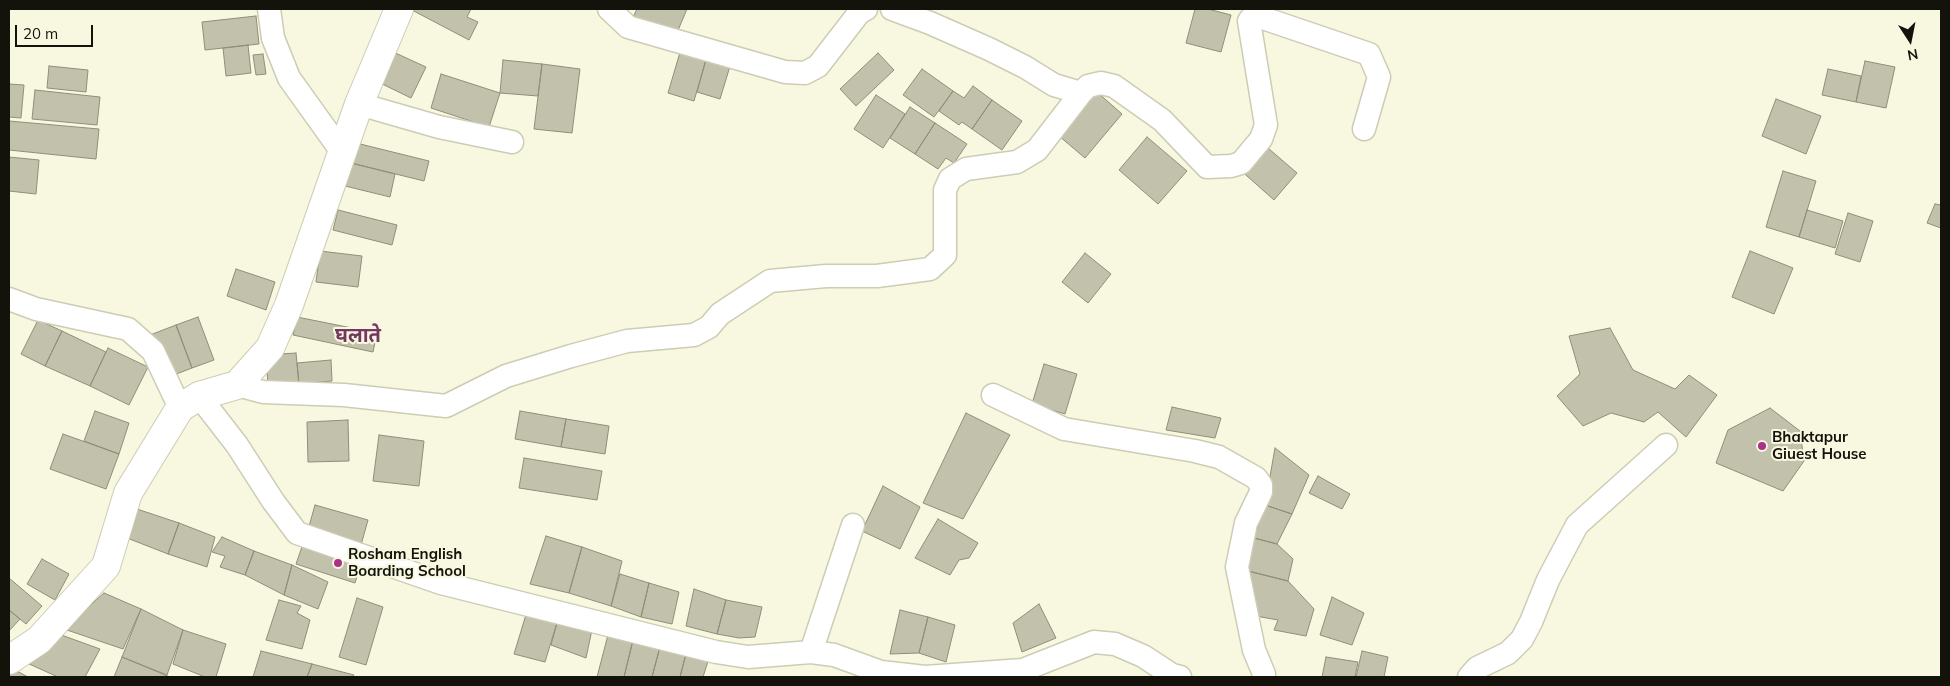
<!DOCTYPE html>
<meta charset="utf-8">
<style>
body{margin:0}
#map{position:relative;width:1950px;height:686px;overflow:hidden;background:#f8f7df;font-family:Mulish,sans-serif}
canvas{display:block}
.frame{position:absolute;inset:0;border:10px solid #13130b;pointer-events:none}
.north{position:absolute;left:1885px;top:15px;width:50px;height:50px;-webkit-text-stroke:4px #f8f7df;paint-order:stroke;rotate:169deg;font-size:14px;font-weight:700;line-height:20px;text-align:center;color:#13130b}
.north::after{content:'';display:block;margin:auto;width:18px;height:22px;background:#13130b;clip-path:polygon(50% 0,100% 100%,50% 72%,0 100%)}
.scale{position:absolute;left:15px;top:25px;width:78px;height:22px;box-sizing:border-box;border:2px solid #13130b;border-top:0;padding-left:6px;font-size:15px;line-height:18px;white-space:nowrap;color:#13130b;-webkit-text-stroke:4px #f8f7df;paint-order:stroke}
</style>
<div id="map">
<canvas width="1950" height="686"></canvas>
<div class="frame"></div>
<div class="north">N</div>
<div class="scale">20 m</div>
</div>
<script>
const c = document.querySelector('canvas').getContext('2d');
c.lineJoin = 'round';
function fill(path, color) {
  c.fillStyle = color;
  c.fill(path, 'evenodd');
}
function toPath(rows) {
  const path = new Path2D();
  for (const r of rows) {
    path.moveTo(r[0], r[1]);
    for (let i = 2; i < r.length; i += 2) path.lineTo(r[i], r[i + 1]);
  }
  return path;
}
function stroke(path, color, width, dash) {
  c.strokeStyle = color;
  c.lineWidth = width;
  c.lineCap = dash ? 'butt' : 'round';
  c.setLineDash(dash || []);
  c.stroke(path);
}
function label(font, color, halo, rows, align = 'center') {
  c.font = font + ' Mulish,"Noto Sans Devanagari",sans-serif';
  c.lineWidth = 4;
  c.setLineDash([]);
  c.textBaseline = 'middle';
  c.strokeStyle = halo;
  c.fillStyle = color;
  for (const [text, x, y, turn = 0] of rows) {
    c.save();
    c.translate(x, y);
    c.rotate((+turn || 0) * Math.PI / 180);
    c.textAlign = isNaN(turn) ? turn : align;
    if (halo) c.strokeText(text, 0, 0);
    c.fillText(text, 0, 0);
    c.restore();
  }
}
const building = toPath([
 [410,9,471,9,467,17,478,22,469,40,410,9],
 [637,9,687,9,676,35,633,17,637,9],
 [1195,9,1208,9,1231,15,1221,52,1186,43,1195,9],
 [256,16,259,44,205,50,202,22,256,16],
 [248,45,251,73,226,76,223,48,248,45],
 [681,49,707,56,694,101,668,93,681,49],
 [391,51,426,67,411,98,376,81,391,51],
 [878,53,894,70,856,106,840,89,878,53],
 [263,54,266,74,256,75,253,55,263,54],
 [707,56,731,63,720,99,697,92,707,56],
 [503,60,542,64,538,96,500,93,503,60],
 [1865,61,1895,67,1886,108,1856,102,1865,61],
 [542,64,580,69,572,133,534,129,542,64],
 [49,66,88,70,86,92,47,88,49,66],
 [922,69,953,91,934,117,903,95,922,69],
 [1828,69,1861,76,1856,102,1822,95,1828,69],
 [441,74,500,93,489,127,431,108,441,74],
 [9,84,24,85,21,118,9,117,9,84],
 [973,86,992,100,972,129,962,122,959,125,939,111,953,91,964,98,973,86],
 [35,90,100,97,97,125,32,119,35,90],
 [1097,92,1122,114,1085,158,1059,136,1097,92],
 [876,95,905,114,883,148,854,129,876,95],
 [1776,99,1821,116,1806,154,1762,136,1776,99],
 [992,100,1022,121,1002,150,972,129,992,100],
 [910,107,935,123,915,154,890,138,910,107],
 [9,121,99,129,96,159,9,150,9,121],
 [935,123,967,144,954,163,946,158,938,169,915,154,935,123],
 [1147,137,1187,171,1158,204,1119,170,1147,137],
 [352,142,429,161,424,181,347,162,352,142],
 [1261,142,1297,173,1274,200,1238,168,1261,142],
 [9,157,39,160,36,194,9,191,9,157],
 [347,162,395,174,390,197,341,185,347,162],
 [1783,171,1816,181,1799,237,1766,227,1783,171],
 [1935,204,1941,205,1941,228,1927,223,1935,204],
 [338,210,397,225,392,245,333,230,338,210],
 [1807,210,1843,221,1835,248,1799,237,1807,210],
 [1848,213,1873,221,1860,262,1835,254,1848,213],
 [320,251,362,256,358,287,316,282,320,251],
 [1750,251,1793,268,1774,314,1732,297,1750,251],
 [1085,253,1111,274,1088,303,1062,282,1085,253],
 [236,269,275,282,266,310,227,296,236,269],
 [198,317,214,360,192,368,176,325,198,317],
 [297,317,377,333,373,352,293,335,297,317],
 [38,320,62,331,45,366,21,354,38,320],
 [176,325,192,368,166,378,150,335,176,325],
 [1610,328,1633,370,1675,389,1689,375,1717,395,1686,437,1658,412,1644,422,1611,413,1583,426,1557,396,1580,374,1569,336,1610,328],
 [62,331,106,352,90,386,45,366,62,331],
 [108,348,148,367,129,405,90,386,108,348],
 [296,353,299,384,268,386,266,355,296,353],
 [331,360,332,381,299,384,297,363,331,360],
 [1044,364,1077,374,1065,414,1032,404,1044,364],
 [1172,407,1221,418,1215,438,1166,430,1172,407],
 [1770,408,1800,431,1804,461,1783,491,1716,463,1728,430,1770,408],
 [95,411,129,423,119,454,84,441,95,411],
 [520,411,566,419,561,447,515,439,520,411],
 [966,413,1010,435,963,519,923,503,966,413],
 [566,419,609,426,605,454,561,447,566,419],
 [348,420,349,461,308,462,307,422,348,420],
 [63,434,119,454,106,489,50,469,63,434],
 [379,435,424,441,419,486,373,481,379,435],
 [1275,448,1309,475,1292,514,1265,505,1275,448],
 [524,458,602,471,597,500,519,488,524,458],
 [1318,476,1350,494,1342,509,1309,493,1318,476],
 [883,486,920,507,900,549,862,531,883,486],
 [315,505,368,520,361,545,308,530,315,505],
 [1265,505,1292,514,1277,544,1254,538,1265,505],
 [137,509,179,523,168,554,127,538,137,509],
 [938,519,978,543,969,558,959,560,950,575,915,558,938,519],
 [179,523,215,537,207,567,168,554,179,523],
 [546,536,582,547,569,593,530,584,546,536],
 [222,537,254,551,245,575,220,567,225,556,212,552,222,537],
 [305,538,363,557,355,583,296,564,305,538],
 [1254,538,1277,544,1293,559,1288,581,1248,571,1254,538],
 [582,547,622,561,611,606,569,593,582,547],
 [254,551,292,565,284,595,245,575,254,551],
 [42,559,69,574,55,600,27,584,42,559],
 [292,565,328,582,318,609,284,595,292,565],
 [1248,571,1288,581,1314,609,1306,636,1274,630,1278,620,1250,615,1248,571],
 [620,574,649,583,641,617,611,606,620,574],
 [9,578,42,606,26,624,9,610,9,578],
 [649,583,679,592,672,624,641,617,649,583],
 [694,589,726,600,717,634,686,626,694,589],
 [104,593,141,609,123,649,64,629,104,593],
 [1332,597,1364,613,1352,645,1320,635,1332,597],
 [357,598,383,607,366,665,339,657,357,598],
 [279,600,301,606,297,613,310,620,302,649,266,640,279,600],
 [726,600,762,607,755,637,739,638,717,634,726,600],
 [1039,604,1056,638,1022,652,1013,623,1039,604],
 [528,608,559,616,545,662,514,654,528,608],
 [141,609,183,630,167,675,122,657,141,609],
 [9,610,20,619,9,631,9,610],
 [900,610,928,617,919,653,890,654,900,610],
 [559,616,593,625,586,658,551,645,559,616],
 [928,617,955,625,946,662,919,653,928,617],
 [183,630,226,644,216,677,205,677,173,664,183,630],
 [609,631,634,636,624,677,597,677,609,631],
 [53,632,100,649,85,677,58,677,27,663,53,632],
 [634,636,661,643,652,677,624,677,634,636],
 [661,643,687,650,680,677,652,677,661,643],
 [687,650,710,655,703,677,680,677,687,650],
 [261,651,312,664,307,677,253,677,261,651],
 [1362,651,1388,657,1384,677,1356,677,1362,651],
 [122,657,170,677,114,677,122,657],
 [1326,657,1358,662,1355,677,1322,677,1326,657],
 [312,664,354,675,353,677,307,677,312,664],
 [13,669,28,677,9,677,9,672,13,669]
]);
fill(building, '#c2c1ab');
stroke(building, '#8f8e78', 1);
const minor = toPath([
 [269,9,273,38,289,78,342,152],
 [609,9,628,27,785,72,805,73,818,66,859,13,866,9],
 [892,9,930,23,989,49,1025,67,1054,85,1081,93],
 [359,104,439,127,512,142],
 [9,299,36,309,128,329,153,351,180,408],
 [237,385,263,392,344,395,446,406,506,376,571,356,627,341,694,335,709,327,720,314,770,281,826,276,877,276,930,269,945,255,945,190,950,179,966,169,1017,162,1037,150,1081,93,1088,86,1101,83,1114,86,1162,120,1207,167,1231,166,1241,163,1261,139,1266,125,1249,21,1252,17,1257,16,1369,54,1379,77,1364,129],
 [993,395,1064,429,1195,451,1219,457,1256,478,1261,485,1261,492,1246,523,1237,567,1254,650,1264,674],
 [199,396,237,445,273,501,297,533,441,583,716,652,748,657,811,652,834,655,881,672,925,677,1023,670,1094,642,1115,644,1143,656,1172,675,1180,677],
 [811,652,853,525],
 [1469,677,1477,668,1508,653,1522,639,1531,622,1548,580,1577,525,1666,445]
]);
const secondary = toPath([
 [9,660,39,640,106,566,128,493,180,408,199,396,237,385,270,348,289,305,359,104,399,9]
]);
stroke(minor, '#cdccb5', 25);
stroke(secondary, '#cdccb5', 30);
stroke(minor, '#fff', 22);
stroke(secondary, '#fff', 28);
for (const [x, y, r, color] of [
 [1762,446,5,"#aa3289"],
 [338,563,5,"#aa3289"]
]) {
  const dot = new Path2D();
  dot.arc(x, y, r, 0, 2 * Math.PI);
  c.fillStyle = color;
  c.fill(dot);
  stroke(dot, '#f8f7df', 2);
}
label('bold 15px', '#13130b', '#f8f7df', [
 ["Bhaktapur",1772,437],
 ["Giuest House",1772,454],
 ["Rosham English",348,554],
 ["Boarding School",348,571]
], 'left');
label('bold 20px', '#753961', '#f8f7df', [
 ["घलाते",358,336]
]);
</script>
